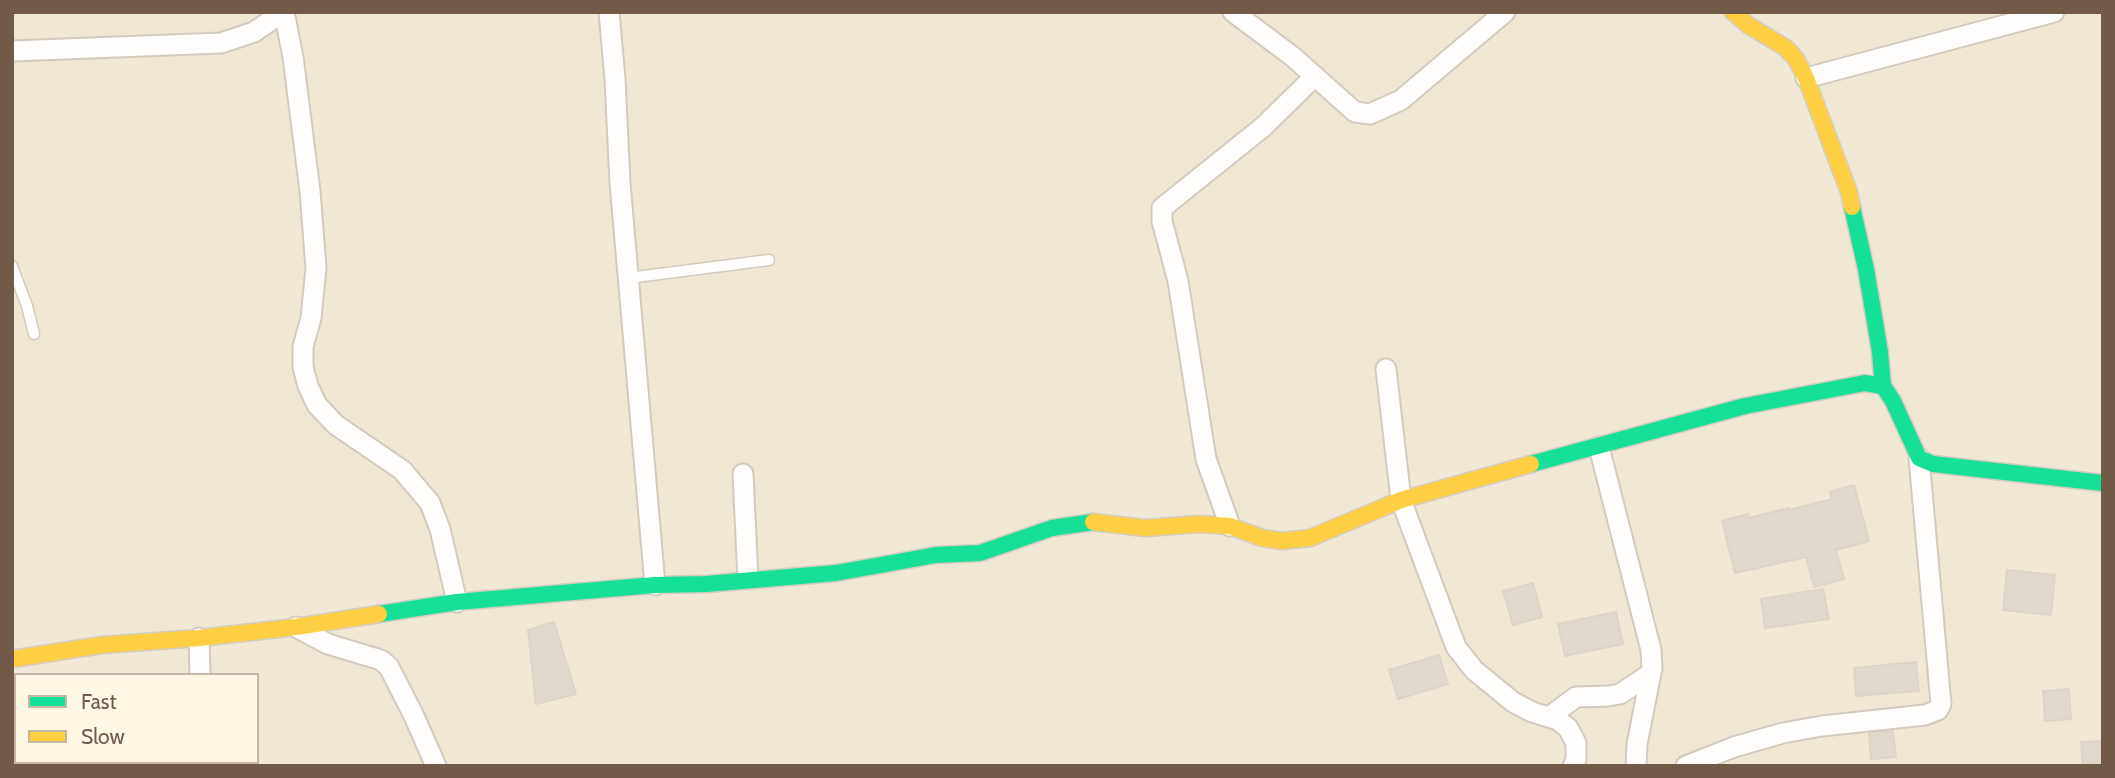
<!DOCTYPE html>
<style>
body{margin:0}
#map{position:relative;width:2115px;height:778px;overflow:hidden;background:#f5f0e5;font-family:Cabin,sans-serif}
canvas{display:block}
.frame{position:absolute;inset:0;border:14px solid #715a47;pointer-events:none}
.legend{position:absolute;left:14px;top:673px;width:245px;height:91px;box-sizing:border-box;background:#fff7e4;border:2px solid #c6b8a5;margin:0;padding:9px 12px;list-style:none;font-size:21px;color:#715a47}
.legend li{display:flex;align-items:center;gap:14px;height:35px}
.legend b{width:35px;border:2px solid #c6b8a5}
</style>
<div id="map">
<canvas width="2115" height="778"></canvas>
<div class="frame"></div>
<ul class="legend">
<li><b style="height:9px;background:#16e098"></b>Fast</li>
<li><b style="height:9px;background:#ffcf43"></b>Slow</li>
</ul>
</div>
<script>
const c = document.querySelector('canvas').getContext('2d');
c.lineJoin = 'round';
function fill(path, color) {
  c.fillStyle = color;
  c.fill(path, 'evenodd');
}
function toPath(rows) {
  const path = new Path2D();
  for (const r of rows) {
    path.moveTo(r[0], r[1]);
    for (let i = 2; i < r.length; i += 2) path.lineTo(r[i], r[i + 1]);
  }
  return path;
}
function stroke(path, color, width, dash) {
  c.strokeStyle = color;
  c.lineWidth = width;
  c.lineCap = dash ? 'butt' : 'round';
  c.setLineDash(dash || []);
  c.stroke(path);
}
fill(toPath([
 [12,12,2103,12,2103,766,12,766],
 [16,675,257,675,257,762,16,762]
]), '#f1e7d5');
const building = toPath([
 [1854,485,1869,541,1836,550,1844,579,1814,587,1806,557,1735,573,1722,521,1748,514,1749,518,1789,508,1789,510,1832,499,1830,492,1854,485],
 [2007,570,2055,575,2051,615,2003,610,2007,570],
 [1533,583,1542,617,1513,625,1503,591,1533,583],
 [1823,589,1829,619,1765,628,1761,599,1823,589],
 [1616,612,1623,644,1565,656,1558,624,1616,612],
 [554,622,576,694,536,704,528,630,554,622],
 [1439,655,1448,684,1398,699,1389,670,1439,655],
 [1916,662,1919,691,1856,696,1854,668,1916,662],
 [2069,689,2071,719,2045,721,2043,691,2069,689],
 [1893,731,1896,757,1871,759,1869,733,1893,731],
 [2103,741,2103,766,2083,766,2081,742,2103,741]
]);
fill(building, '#e1d8cd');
stroke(building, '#ddd3c8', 2);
const lane = toPath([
 [12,266,27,306,34,334],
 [628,278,769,260]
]);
const street = toPath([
 [284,12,293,57,310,191,316,268,311,318,303,347,303,367,308,386,317,405,336,425,402,470,430,503,440,529,457,602],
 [609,12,615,79,620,183,655,585],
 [1233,12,1292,56,1355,112,1370,114,1401,100,1505,12],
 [12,51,221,43,254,32,283,12],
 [1806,78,2054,12],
 [1386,369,1401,500,1456,647,1474,670,1513,702,1532,712,1558,720,1568,728,1576,743,1576,759,1573,766],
 [1599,447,1651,650,1652,668,1637,744,1636,766],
 [743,474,748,579],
 [1230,526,1206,459,1178,281,1162,221,1162,208,1263,127,1315,76],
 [296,627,328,644,381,660,389,667,413,714,436,766],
 [199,638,200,675],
 [1549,717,1576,697,1608,696,1620,694,1650,674],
 [204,762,204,766],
 [1686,766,1734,747,1783,733,1822,726,1925,715,1938,710,1941,704,1919,458]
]);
const fast = toPath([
 [1852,207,1866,269,1880,352,1883,386,1893,401,1919,458,1933,464,2103,483],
 [1531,464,1745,406,1865,383,1883,386],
 [379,614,457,602,655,585,706,584,836,573,936,555,980,553,1052,528,1093,522]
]);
const slow = toPath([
 [1733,12,1748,25,1786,48,1796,59,1806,78,1849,192,1852,207],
 [1093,522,1145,528,1199,524,1230,526,1262,538,1282,541,1310,538,1401,500,1531,464],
 [12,659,102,645,199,638,296,627,379,614]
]);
stroke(lane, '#d3cbc0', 13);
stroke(street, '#d3cbc0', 23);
stroke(fast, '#d5ccc2', 19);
stroke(slow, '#d5ccc2', 19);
stroke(lane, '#fefdfb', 10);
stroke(street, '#fefdfb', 19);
stroke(fast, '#16e098', 16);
stroke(slow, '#ffcf43', 16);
</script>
